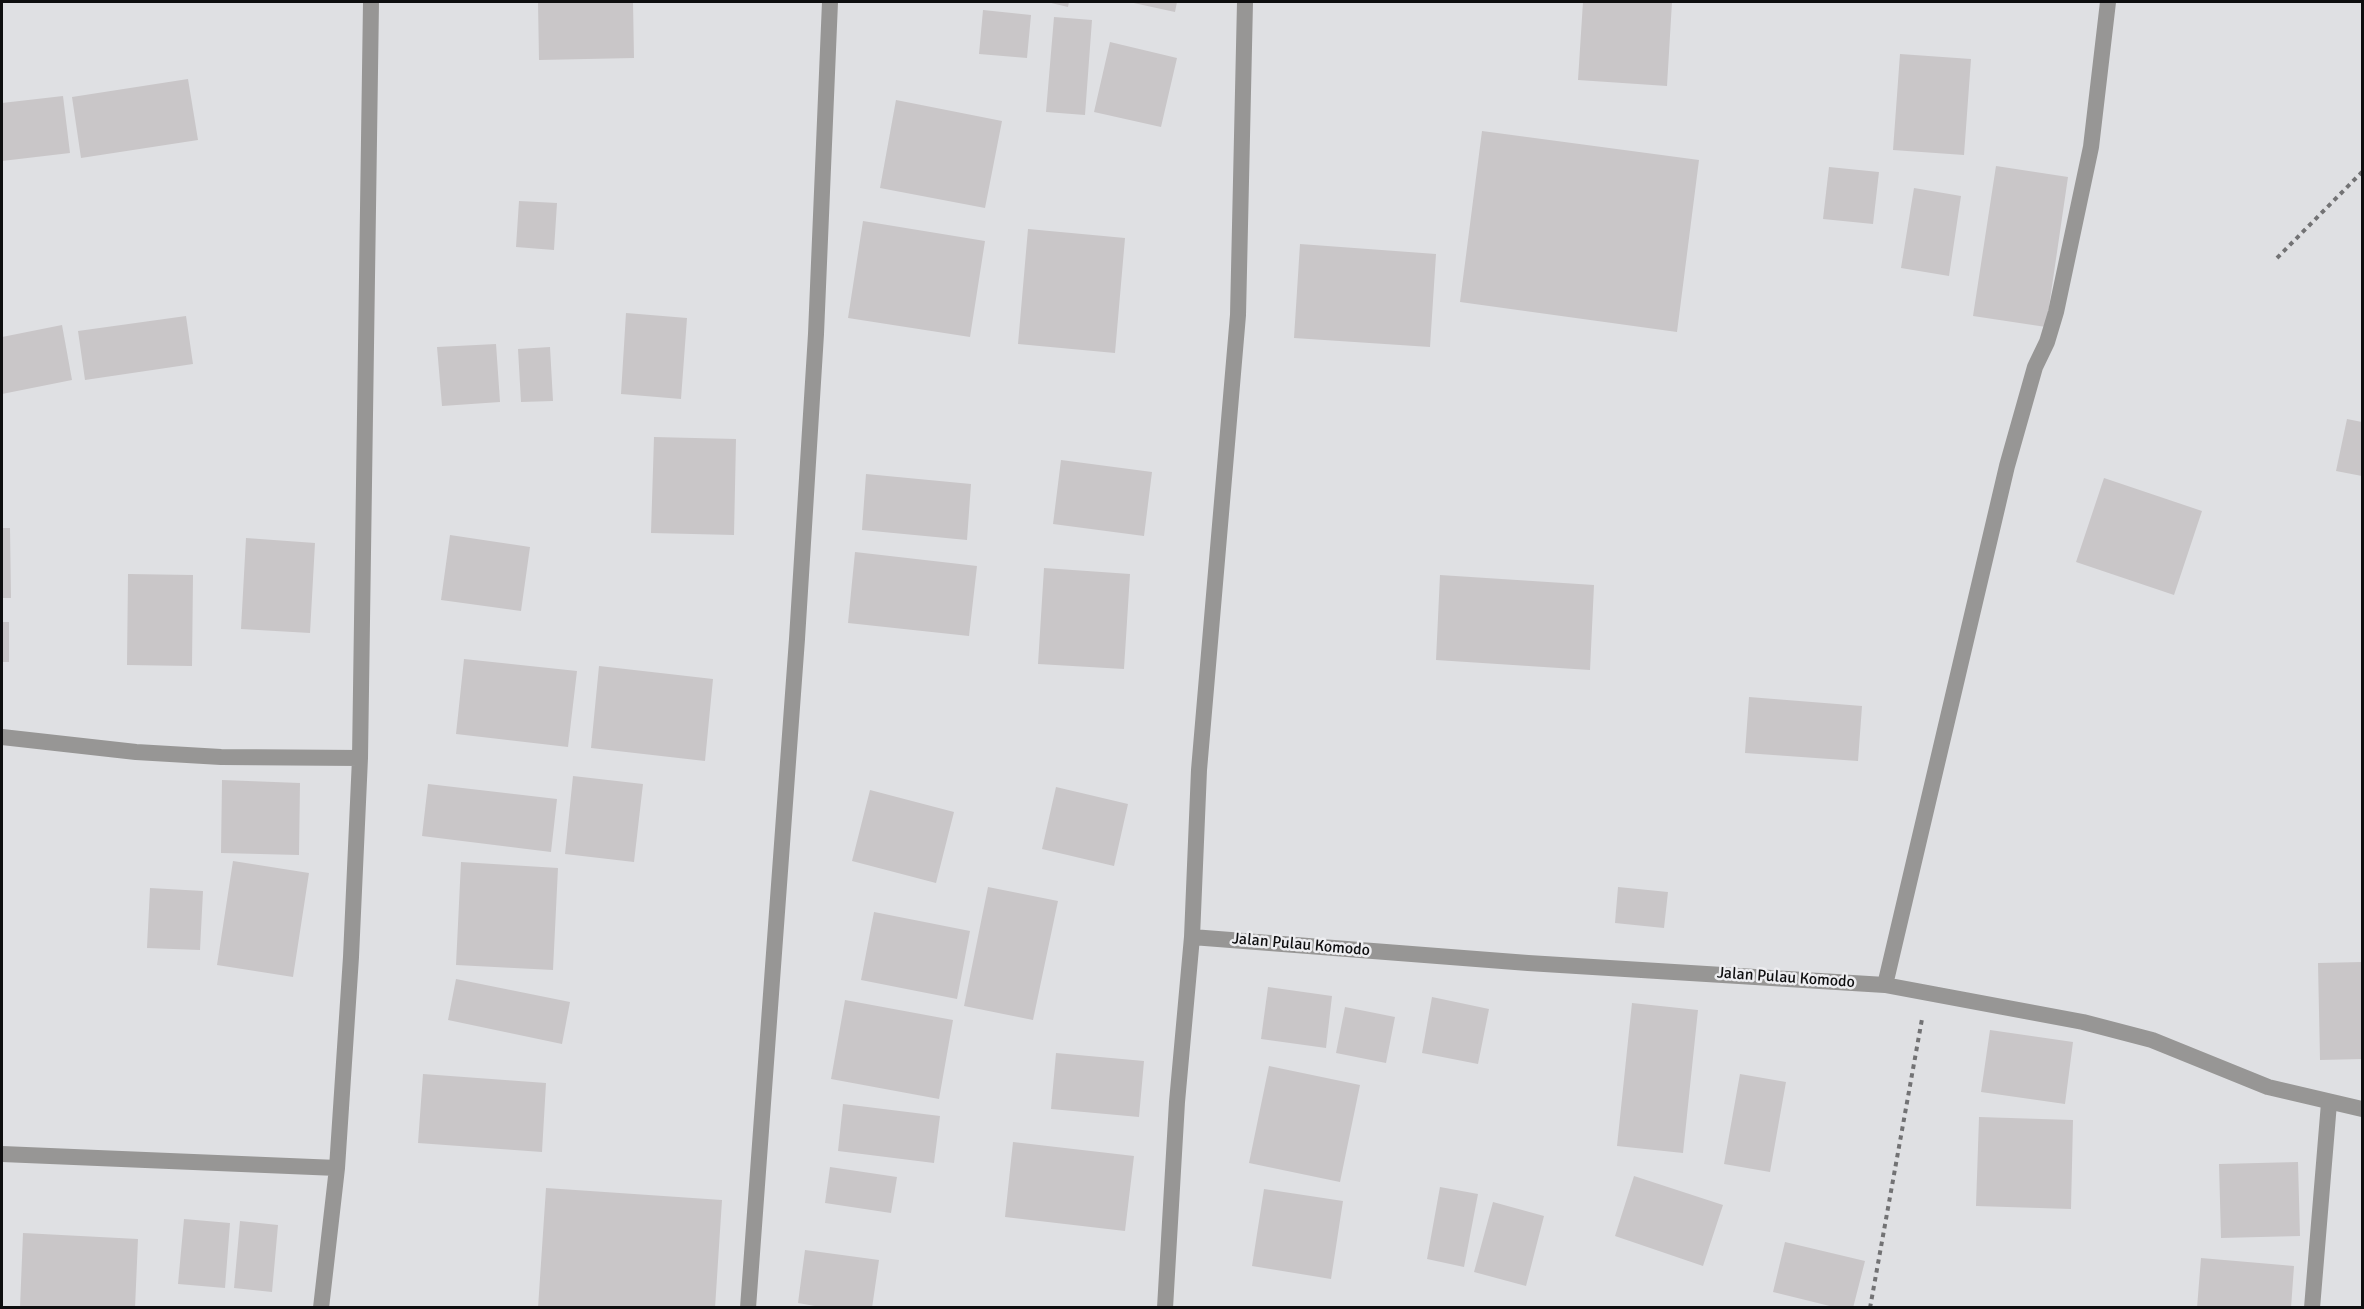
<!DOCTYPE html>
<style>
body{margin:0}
#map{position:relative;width:2364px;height:1309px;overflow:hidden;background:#dfe0e3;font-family:Signika,sans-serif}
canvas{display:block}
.frame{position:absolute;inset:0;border:3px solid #0e0e0f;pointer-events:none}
</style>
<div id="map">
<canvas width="2364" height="1309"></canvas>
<div class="frame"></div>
</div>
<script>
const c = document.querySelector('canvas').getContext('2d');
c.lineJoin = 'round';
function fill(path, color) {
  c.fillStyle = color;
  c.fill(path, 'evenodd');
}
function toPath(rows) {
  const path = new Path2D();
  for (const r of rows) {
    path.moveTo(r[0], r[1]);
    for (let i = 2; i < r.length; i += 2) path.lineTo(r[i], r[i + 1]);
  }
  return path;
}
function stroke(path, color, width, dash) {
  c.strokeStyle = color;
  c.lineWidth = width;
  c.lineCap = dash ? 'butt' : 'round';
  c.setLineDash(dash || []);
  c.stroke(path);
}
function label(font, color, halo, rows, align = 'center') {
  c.font = font + ' Signika,sans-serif';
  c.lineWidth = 5;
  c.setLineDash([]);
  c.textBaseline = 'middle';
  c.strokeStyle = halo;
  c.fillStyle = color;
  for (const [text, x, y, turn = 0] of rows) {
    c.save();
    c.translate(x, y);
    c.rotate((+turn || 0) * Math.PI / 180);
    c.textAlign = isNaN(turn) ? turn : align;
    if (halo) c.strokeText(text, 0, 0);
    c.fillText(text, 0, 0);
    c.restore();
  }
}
fill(toPath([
 [538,2,633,2,634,58,539,60],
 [1047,2,1069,2,1068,7],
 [1129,2,1177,2,1175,12],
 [1583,2,1672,2,1667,86,1578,80],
 [983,10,1031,15,1027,58,979,54],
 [1054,17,1092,20,1085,115,1046,112],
 [1110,42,1177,58,1161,127,1094,112],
 [1900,54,1971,59,1964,155,1893,150],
 [188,79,198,140,81,158,72,97],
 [63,96,70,153,2,161,2,103],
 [896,100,1002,121,985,208,880,188],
 [1482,131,1699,160,1677,332,1460,302],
 [1996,166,2068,177,2046,327,1973,316],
 [1829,167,1879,172,1873,224,1823,219],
 [1914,188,1961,196,1949,276,1901,268],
 [519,201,557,203,554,250,516,247],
 [863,221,985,241,970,337,848,318],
 [1028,229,1125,238,1115,353,1018,344],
 [1300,244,1436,254,1430,347,1294,338],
 [626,313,687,318,681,399,621,394],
 [186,316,193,364,85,380,78,331],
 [62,325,72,380,2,394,2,337],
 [496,344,500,402,442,406,437,347],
 [550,347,553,401,521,402,518,349],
 [2347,419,2362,422,2362,476,2336,471],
 [654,437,736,439,734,535,651,533],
 [1061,460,1152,472,1144,536,1053,524],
 [866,474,971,484,967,540,862,530],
 [2104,478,2202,511,2174,595,2076,562],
 [2,528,10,528,11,598,2,598],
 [450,535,530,547,521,611,441,600],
 [246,538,315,543,310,633,241,629],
 [855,552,977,566,969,636,848,623],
 [1044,568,1130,574,1124,669,1038,664],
 [128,574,193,575,192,666,127,665],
 [1440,575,1594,585,1590,670,1436,660],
 [2,622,9,622,9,662,2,662],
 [464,659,577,671,568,747,456,734],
 [599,666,713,679,705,761,591,748],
 [1749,697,1862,706,1858,761,1745,753],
 [573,776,643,784,634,862,565,854],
 [222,780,300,783,299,855,221,853],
 [428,784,557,799,551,852,422,836],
 [1056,787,1128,804,1114,866,1042,849],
 [870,790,954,812,936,883,852,861],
 [233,861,309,873,293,977,217,965],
 [461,862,558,868,553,970,456,965],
 [988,887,1058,901,1033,1020,964,1006],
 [1618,887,1668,892,1664,928,1615,923],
 [150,888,203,891,200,950,147,948],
 [874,912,970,931,957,999,861,980],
 [2362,962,2362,1059,2320,1060,2318,963],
 [456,979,570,1002,562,1044,448,1020],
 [1268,987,1332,996,1326,1048,1261,1039],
 [1432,997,1489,1009,1478,1064,1422,1053],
 [845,1000,953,1020,939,1099,831,1079],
 [1632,1003,1698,1010,1683,1153,1617,1146],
 [1345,1007,1395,1017,1386,1063,1336,1053],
 [1990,1030,2073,1042,2065,1104,1981,1092],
 [1056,1053,1144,1061,1139,1117,1051,1109],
 [1269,1066,1360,1085,1340,1182,1249,1163],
 [423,1074,546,1083,542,1152,418,1143],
 [1740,1074,1786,1082,1770,1172,1724,1164],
 [843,1104,940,1116,934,1163,838,1151],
 [1979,1117,2073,1120,2071,1209,1976,1206],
 [1013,1142,1134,1156,1125,1231,1005,1217],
 [2298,1162,2300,1236,2221,1238,2219,1164],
 [830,1167,897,1177,891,1213,825,1203],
 [1634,1176,1723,1205,1703,1266,1615,1236],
 [1440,1187,1478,1194,1464,1267,1427,1259],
 [546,1188,722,1200,715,1308,538,1308],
 [1264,1189,1343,1201,1331,1279,1252,1266],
 [1493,1202,1544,1216,1526,1286,1474,1272],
 [184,1219,230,1223,225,1288,178,1284],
 [240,1221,278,1225,272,1292,234,1288],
 [23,1233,138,1239,135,1308,20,1308],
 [1785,1242,1865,1261,1853,1308,1838,1308,1773,1292],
 [805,1250,879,1260,872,1308,826,1308,798,1303],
 [2201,1258,2294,1266,2291,1308,2197,1308]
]), '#c9c6c8');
stroke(toPath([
 [2277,258,2362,172],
 [1870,1308,1922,1019]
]), '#727274', 4, [4.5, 4.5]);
stroke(toPath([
 [2,737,136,752,221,757,360,758],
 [1192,937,1528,963,1885,985,2083,1022,2152,1040,2268,1087,2362,1109],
 [1885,985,2007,466,2035,367,2047,342,2056,312,2091,147,2108,2],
 [2,1154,337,1168],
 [321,1308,337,1168,351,957,360,758,371,2],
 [748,1308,797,639,816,334,830,2],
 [1165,1308,1177,1102,1192,937,1199,770,1238,315,1245,2],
 [2312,1308,2329,1103]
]), '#979695', 16);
label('16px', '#0e0e0f', '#ededf0', [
 ["Jalan Pulau Komodo",1301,945,5],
 ["Jalan Pulau Komodo",1786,978,4]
]);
</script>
